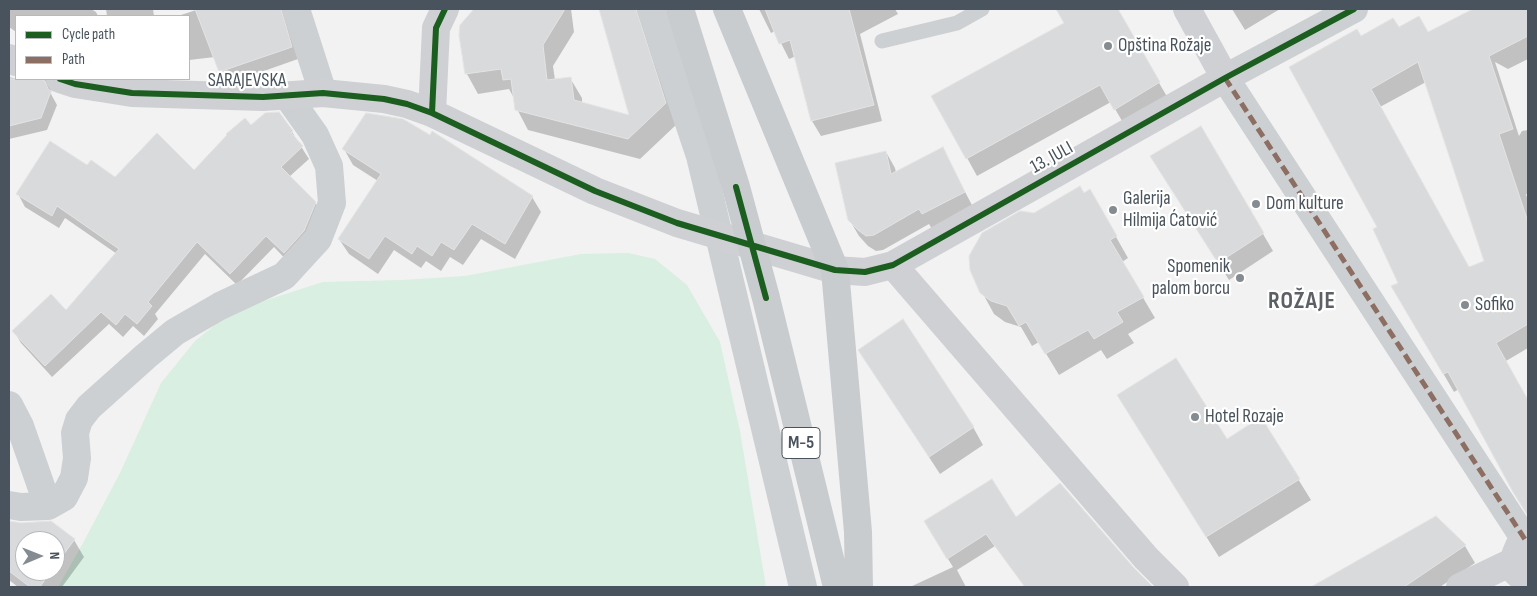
<!DOCTYPE html>
<meta charset="utf-8">
<style>
body{margin:0}
#map{position:relative;width:1537px;height:596px;overflow:hidden;background:#f2f2f2;font-family:"Sofia Sans Condensed",sans-serif}
canvas{display:block}
.frame{position:absolute;inset:0;border:10px solid #49535d;pointer-events:none}
.legend{position:absolute;left:15px;top:15px;width:175px;height:65px;box-sizing:border-box;background:#fff;border:1px solid #b6babe;margin:0;padding:6px 9px;list-style:none;font-size:15px;color:#49535d}
.legend li{display:flex;align-items:center;gap:10px;height:25px}
.legend b{width:25px;border:1px solid #b6babe}
.north{position:absolute;left:15px;top:531px;width:50px;height:50px;box-sizing:border-box;background:#fff;border:1px solid #b6babe;border-radius:50%;rotate:89deg;font-size:14px;font-weight:700;line-height:20px;text-align:center;color:#49535d}
.north::after{content:'';display:block;margin:auto;width:18px;height:22px;background:#848b91;clip-path:polygon(50% 0,100% 100%,50% 72%,0 100%)}
</style>
<div id="map">
<canvas width="1537" height="596"></canvas>
<div class="frame"></div>
<ul class="legend">
<li><b style="height:6px;background:#1b5e20"></b>Cycle path</li>
<li><b style="height:6px;background:#8d6e63"></b>Path</li>
</ul>
<div class="north">N</div>
</div>
<script>
const c = document.querySelector('canvas').getContext('2d');
c.lineJoin = 'round';
function fill(path, color) {
  c.fillStyle = color;
  c.fill(path, 'evenodd');
}
function toPath(rows) {
  const path = new Path2D();
  for (const r of rows) {
    path.moveTo(r[0], r[1]);
    for (let i = 2; i < r.length; i += 2) path.lineTo(r[i], r[i + 1]);
  }
  return path;
}
function stroke(path, color, width, dash) {
  c.strokeStyle = color;
  c.lineWidth = width;
  c.lineCap = dash ? 'butt' : 'round';
  c.setLineDash(dash || []);
  c.stroke(path);
}
function label(font, color, halo, rows, align = 'center') {
  c.font = font + ' "Sofia Sans Condensed",sans-serif';
  c.lineWidth = 4.5;
  c.setLineDash([]);
  c.textBaseline = 'middle';
  c.strokeStyle = halo;
  c.fillStyle = color;
  for (const [text, x, y, turn = 0] of rows) {
    c.save();
    c.translate(x, y);
    c.rotate((+turn || 0) * Math.PI / 180);
    c.textAlign = isNaN(turn) ? turn : align;
    if (halo) c.strokeText(text, 0, 0);
    c.fillText(text, 0, 0);
    c.restore();
  }
}
fill(toPath([
 [628,253,655,259,687,285,720,342,740,431,766,587,58,587,83,543,120,473,161,383,195,341,232,311,323,282,402,280,465,276,581,254]
]), '#d8efe2');
fill(toPath([
 [9,9,91,9,96,12,98,16,16,16,16,32,9,27],
 [106,9,153,9,154,16,107,16],
 [199,9,294,9,298,59,227,84,215,57,189,60,189,16,178,16],
 [476,9,488,9,495,15,501,9,571,9,574,32,553,66,555,80,570,78,582,98,582,104,631,117,600,9,646,9,677,124,640,159,528,130,517,109,515,100,509,89,478,94,467,74,461,25],
 [759,9,895,9,898,14,860,34,882,121,821,136,812,121,796,56,789,59,775,31,771,33],
 [1057,9,1116,9,1169,100,1125,126,1111,102,977,176,933,96,1066,23],
 [1232,9,1280,9,1245,30],
 [1476,9,1528,9,1528,59,1508,69,1495,62,1519,136,1522,131,1528,130,1528,194,1526,194,1528,201,1528,348,1506,361,1528,402,1528,516,1459,389,1454,392,1393,287,1400,284,1378,228,1361,38,1399,29,1428,33],
 [1426,82,1485,261,1469,268,1380,107],
 [9,77,17,79,58,79,52,86,51,94,57,105,47,130,9,139],
 [251,127,292,132,309,159,289,177,315,202,322,215,291,265,274,247,237,285,205,254,155,314,158,319,144,336,133,326,123,337,109,324,52,377,21,343,14,331,66,312,117,254,65,218,59,228,25,207,18,194,88,167,115,179,194,172],
 [1201,128,1273,251,1229,280,1162,173],
 [344,149,532,197,541,212,515,259,481,239,463,265,450,257,441,271,426,261,421,268,394,250,378,274,349,254,339,239,378,181,353,165],
 [886,152,895,168,896,173,951,165,973,207,932,229,929,224,883,250,876,251,868,246,859,236,849,219],
 [1090,191,1128,258,1122,262,1155,318,1128,334,1134,343,1107,359,1101,350,1059,375,1039,342,1032,346,1021,327,1005,322,994,314,982,292,1034,214],
 [859,350,973,427,983,445,940,474],
 [1131,417,1226,441,1298,479,1311,500,1219,557],
 [1436,517,1465,546,1475,563,1440,587,1313,587],
 [1015,519,1134,570,1152,587,1048,587,1044,583,1038,587,1025,587,995,546,957,570,966,587,910,587,953,567,933,535],
 [9,522,74,540,84,557,62,587,18,587,9,580],
 [25,541,55,541,55,571,25,571]
]), '#0003');
const building = toPath([
 [195,9,281,9,292,47,219,72,195,9],
 [474,9,565,9,543,45,547,80,571,77,574,100,629,115,599,9,636,9,666,103,628,139,515,110,511,79,503,80,501,69,465,74,459,35,460,25,474,9],
 [765,9,849,9,874,105,811,121,790,40,779,44,765,9],
 [1056,9,1118,9,1160,82,1114,110,1100,85,966,159,931,96,1064,23,1056,9],
 [1473,9,1528,9,1528,36,1489,56,1513,129,1499,134,1528,222,1528,324,1496,343,1528,400,1528,516,1513,492,1448,372,1443,374,1391,286,1398,283,1373,229,1377,227,1289,67,1357,29,1361,36,1393,18,1399,27,1419,16,1428,32,1473,9],
 [1418,62,1484,261,1469,267,1371,89,1418,62],
 [9,79,40,79,45,81,48,89,51,91,41,118,9,126,9,79],
 [279,112,293,131,291,133,303,146,281,167,316,202,304,231,284,253,266,236,230,274,197,242,148,302,152,306,137,324,125,314,116,325,101,312,45,366,12,331,51,294,66,310,119,249,57,206,52,216,16,194,50,141,87,165,91,160,115,177,157,133,194,170,227,135,226,134,245,118,251,125,265,113,279,112],
 [366,113,403,119,430,135,432,131,533,196,505,244,472,224,454,250,441,242,432,256,417,246,412,254,385,236,369,259,338,239,381,174,342,149,366,113],
 [1201,126,1264,233,1218,263,1150,156,1201,126],
 [943,147,965,192,922,214,919,209,874,235,866,236,858,230,848,220,835,163,886,151,891,174,943,147],
 [1080,186,1084,193,1090,189,1117,236,1110,240,1144,297,1117,312,1123,322,1094,339,1088,330,1045,354,1026,322,1019,326,1007,306,991,301,980,293,970,270,969,256,982,233,1020,211,1034,213,1080,186],
 [903,319,974,427,929,457,858,350,903,319],
 [1176,358,1227,439,1261,417,1300,479,1206,537,1117,395,1176,358],
 [992,479,1016,517,1060,483,1134,568,1153,587,1025,587,986,534,947,559,924,521,992,479],
 [1436,516,1466,545,1404,587,1311,587,1436,516],
 [9,521,21,523,51,521,75,539,55,566,55,541,25,541,25,571,51,571,40,587,30,587,9,571,9,521]
]);
fill(building, '#d9dadc');
stroke(building, '#e3e3e4', 1);
stroke(toPath([
 [882,41,957,23,982,9]
]), '#cdd0d2', 15);
stroke(toPath([
 [296,9,323,93],
 [651,9,700,156,803,587],
 [1354,9,1225,78,1526,541],
 [9,405,20,426,48,506],
 [9,505,21,507,48,506,64,497,74,478,77,458,75,433,79,420,89,407,146,356,175,332,220,306,284,276,318,239,332,203,329,166,315,135,288,97]
]), '#cdd0d2', 28);
stroke(toPath([
 [9,58,16,62],
 [60,79,75,84,132,93,263,97,323,93,384,99,407,104,432,113,595,191,677,223,835,270,865,272,893,265,1225,78,1187,9],
 [432,113,436,28,445,9],
 [893,265,1146,558,1175,587],
 [1528,540,1519,546,1516,553,1514,561,1517,573,1528,582],
 [1460,587,1514,561]
]), '#ced0d3', 28);
stroke(toPath([
 [680,9,736,187,766,298,837,587],
 [727,9,835,270,858,532,859,587]
]), '#c9cccf', 28);
stroke(toPath([
 [1225,78,1526,541]
]), '#8d6e63', 5, [10, 5]);
stroke(toPath([
 [60,79,75,84,132,93,263,97,323,93,384,99,407,104,432,113,595,191,677,223,835,270,865,272,893,265,1225,78,1354,9],
 [432,113,436,28,445,9],
 [736,187,766,298]
]), '#1b5e20', 6);
for (const [x, y, r, color] of [
 [1108,46,5,"#848b91"],
 [1256,204,5,"#848b91"],
 [1113,210,5,"#848b91"],
 [1240,278,5,"#848b91"],
 [1465,305,5,"#848b91"],
 [1195,417,5,"#848b91"]
]) {
  const dot = new Path2D();
  dot.arc(x, y, r, 0, 2 * Math.PI);
  c.fillStyle = color;
  c.fill(dot);
  stroke(dot, '#fff', 2);
}
for (const [x, y, w] of [
 [801,443,38]
]) {
  const box = new Path2D();
  box.roundRect(x - w / 2, y - 15.5, w, 31, 4);
  c.fillStyle = '#fff';
  c.fill(box);
  stroke(box, '#49535d', 1);
}
label('bold 18px', '#49535d', null, [
 ["M-5",801,443]
]);
label('19px', '#49535d', '#fff', [
 ["Opština Rožaje",1118,46],
 ["Galerija",1123,199],
 ["Hilmija Ćatović",1123,221],
 ["Dom kulture",1266,204],
 ["Spomenik",1230,267,"right"],
 ["palom borcu",1230,289,"right"],
 ["Sofiko",1475,305],
 ["Hotel Rozaje",1205,417]
], 'left');
label('19px', '#49535d', '#fff', [
 ["SARAJEVSKA",247,81],
 ["13. JULI",1052,158,-29]
]);
c.letterSpacing = '1px';
label('bold 24px', '#5d6065', '#fff', [
 ["ROŽAJE",1302,302]
]);
c.letterSpacing = '0px';
</script>
